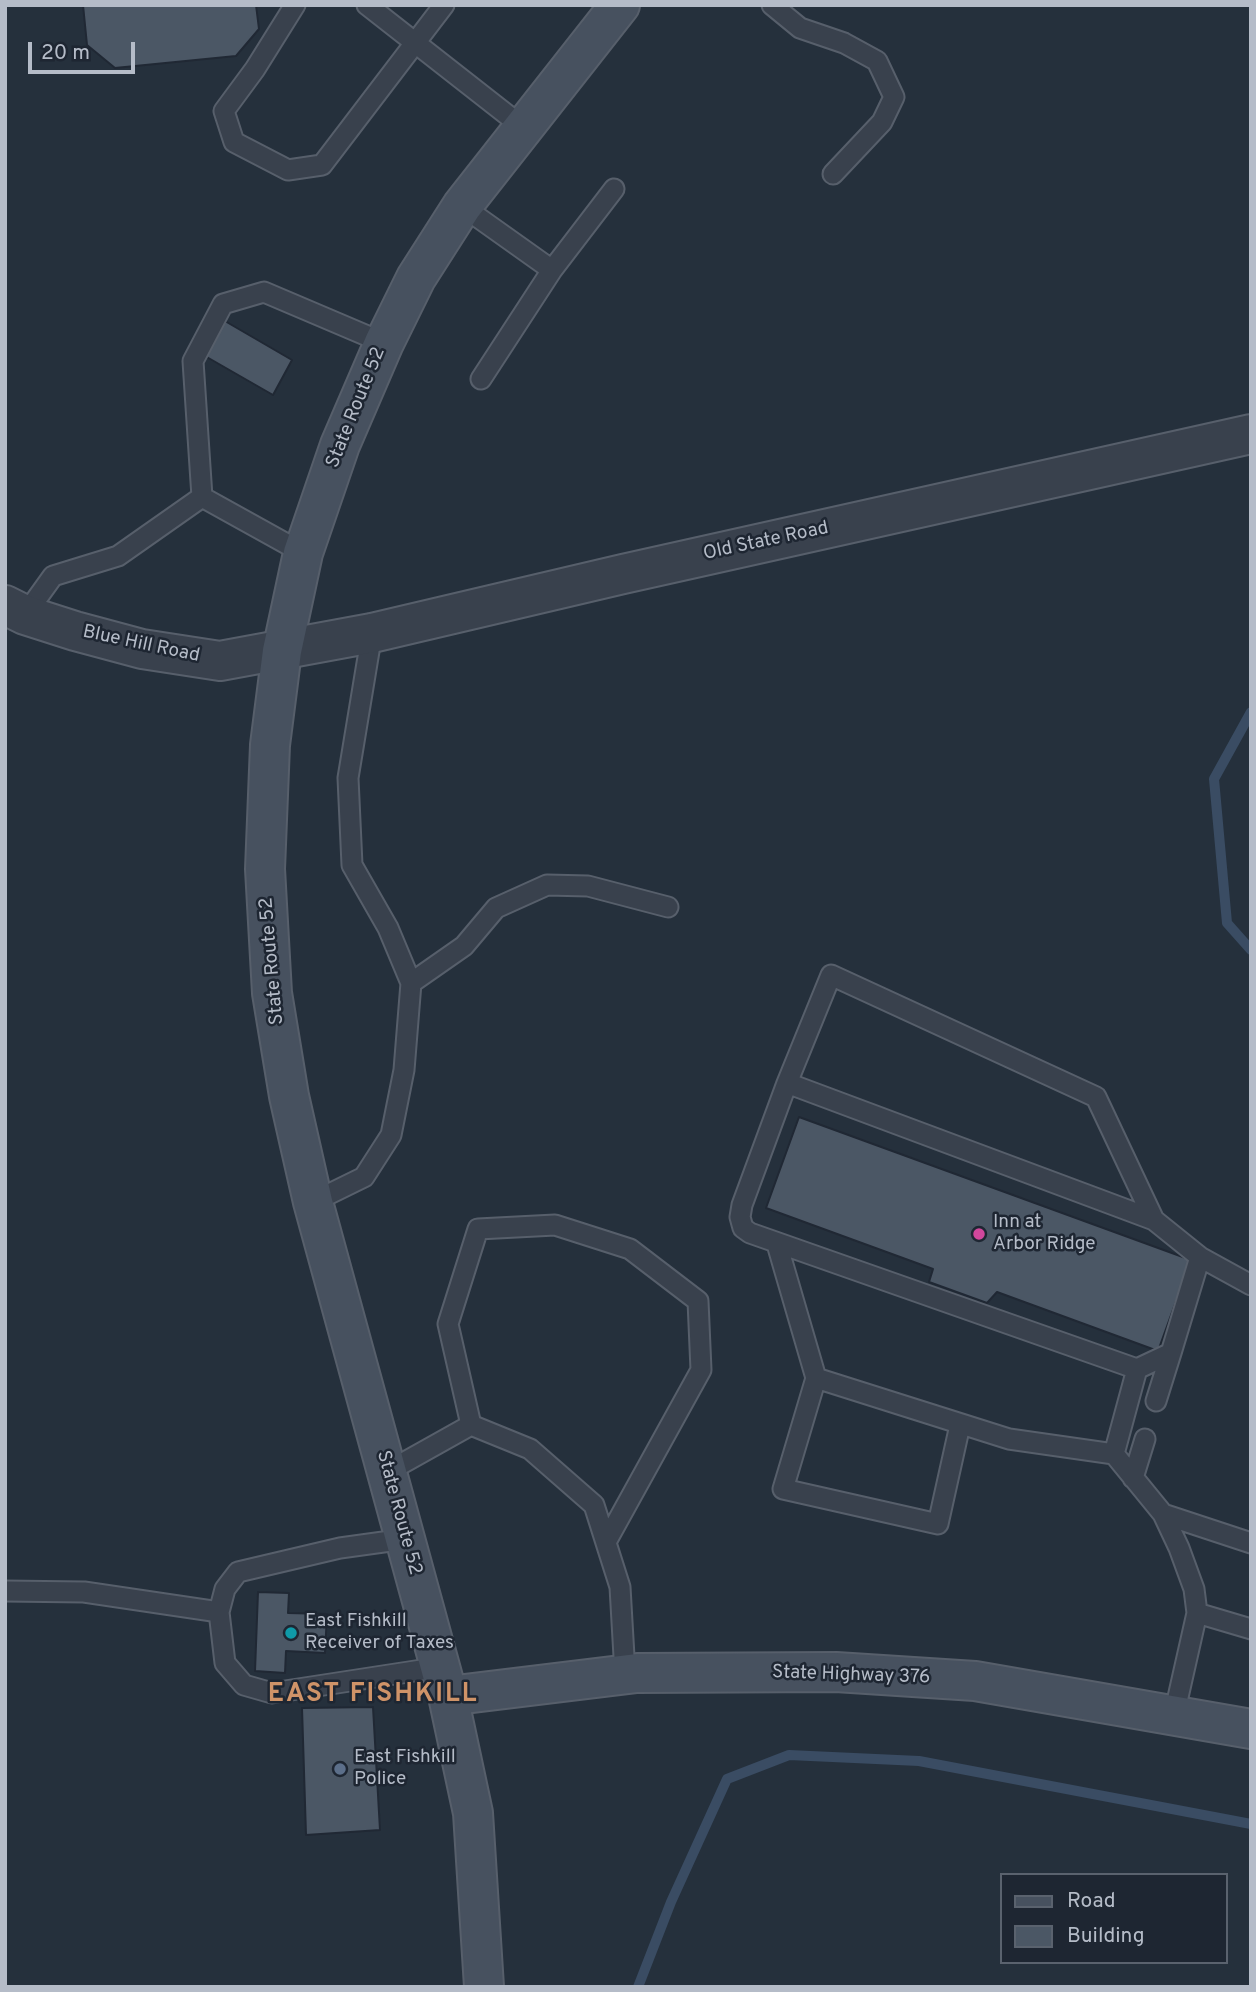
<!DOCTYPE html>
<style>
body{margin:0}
#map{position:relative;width:1256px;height:1992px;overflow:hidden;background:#25303c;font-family:Overpass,sans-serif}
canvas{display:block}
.frame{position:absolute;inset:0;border:7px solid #b5bcc8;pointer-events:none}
.legend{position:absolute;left:1000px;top:1873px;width:228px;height:91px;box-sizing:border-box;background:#1e2632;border:2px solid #5a626e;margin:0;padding:9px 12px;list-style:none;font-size:21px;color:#b5bcc8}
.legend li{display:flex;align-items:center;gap:14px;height:35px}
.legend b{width:35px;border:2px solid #5a626e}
.scale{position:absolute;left:28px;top:42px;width:107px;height:32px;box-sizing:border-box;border:4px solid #b5bcc8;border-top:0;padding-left:9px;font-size:21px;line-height:24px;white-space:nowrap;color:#b5bcc8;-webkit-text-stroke:5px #1e2632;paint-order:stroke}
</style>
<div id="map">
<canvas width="1256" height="1992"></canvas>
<div class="frame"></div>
<ul class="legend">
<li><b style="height:9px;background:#47515f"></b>Road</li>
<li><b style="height:19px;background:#4b5765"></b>Building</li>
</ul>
<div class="scale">20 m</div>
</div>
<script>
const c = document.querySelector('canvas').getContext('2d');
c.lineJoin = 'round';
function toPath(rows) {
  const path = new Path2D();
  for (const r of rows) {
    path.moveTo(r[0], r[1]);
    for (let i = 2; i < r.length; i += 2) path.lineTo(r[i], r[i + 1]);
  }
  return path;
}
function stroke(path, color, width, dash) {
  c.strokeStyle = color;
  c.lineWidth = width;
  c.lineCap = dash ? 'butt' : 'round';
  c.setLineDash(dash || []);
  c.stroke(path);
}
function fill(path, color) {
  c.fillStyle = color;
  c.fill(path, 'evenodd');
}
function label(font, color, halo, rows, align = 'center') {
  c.font = font + ' Overpass,sans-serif';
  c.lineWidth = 5;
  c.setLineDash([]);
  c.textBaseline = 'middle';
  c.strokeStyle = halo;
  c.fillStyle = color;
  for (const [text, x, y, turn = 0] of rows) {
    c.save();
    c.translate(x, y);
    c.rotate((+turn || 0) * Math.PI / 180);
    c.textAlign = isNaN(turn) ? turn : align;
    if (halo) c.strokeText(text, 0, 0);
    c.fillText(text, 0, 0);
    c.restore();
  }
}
stroke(toPath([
 [1251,712,1214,779,1227,923,1251,950],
 [638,1987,671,1902,727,1779,789,1755,919,1761,1251,1824]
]), '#3a4c63', 10);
const building = toPath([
 [83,5,256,5,259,29,236,56,115,68,87,45,83,5],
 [218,317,292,360,273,395,198,352,218,317],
 [799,1117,1191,1260,1158,1351,997,1292,987,1303,929,1282,933,1269,766,1208,799,1117],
 [258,1592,289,1593,288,1613,327,1614,325,1653,286,1651,285,1673,255,1671,258,1592],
 [373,1707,380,1830,306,1835,302,1708,373,1707]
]);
fill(building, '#4b5765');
stroke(building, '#202834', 2);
const service = toPath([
 [295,5,255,69,224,111,234,142,288,170,322,165,444,5],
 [367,5,524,128],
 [772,5,800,28,844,43,877,61,894,97,882,122,833,174],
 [462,206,552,270],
 [481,379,552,270,614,189],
 [303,553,202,497,193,361,223,304,264,292,384,343],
 [25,615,53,576,118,556,202,497],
 [411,983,464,946,496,908,547,885,588,886,668,907],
 [787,1083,831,975,1096,1097,1154,1220],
 [313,1202,364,1177,391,1135,404,1070,411,983,388,928,352,865,348,778,372,633],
 [777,1244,816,1378,1009,1439,1114,1454],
 [1200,1257,1251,1285],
 [1137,1369,1114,1454,1163,1514,1179,1548,1194,1589,1197,1613,1174,1715],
 [816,1378,783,1489,938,1524,960,1425],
 [1156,1401,1171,1353,1200,1257,1154,1220,787,1083,742,1205,740,1217,743,1228,750,1233,1137,1369,1171,1353],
 [471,1425,448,1324,478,1229,555,1225,630,1249,698,1301,701,1370,606,1542],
 [387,1472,471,1425,530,1449,594,1505,620,1587,625,1674],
 [1133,1478,1145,1439],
 [1163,1514,1251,1543],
 [405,1539,340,1548,238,1572,225,1589,219,1612,225,1663,244,1685,272,1693,441,1667],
 [5,1591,84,1592,219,1612],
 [1197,1613,1251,1629]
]);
const minor = toPath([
 [5,605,25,615,75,631,142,649,220,661,372,633,623,574,1251,434]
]);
const secondary = toPath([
 [448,1696,637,1673,836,1672,975,1681,1251,1729],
 [484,1987,473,1813,448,1696,313,1202,289,1096,272,993,265,869,270,745,282,651,303,553,340,445,384,343,416,278,462,206,620,5]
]);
stroke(service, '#575f6b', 23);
stroke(minor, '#575f6b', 42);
stroke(secondary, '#575f6b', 42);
stroke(service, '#39414d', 19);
stroke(minor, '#39414d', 38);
stroke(secondary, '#47515f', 38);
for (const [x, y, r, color] of [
 [979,1234,7,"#d1479c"],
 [291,1633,7,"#0f9aa8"],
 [340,1769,7,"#5c6f8a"]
]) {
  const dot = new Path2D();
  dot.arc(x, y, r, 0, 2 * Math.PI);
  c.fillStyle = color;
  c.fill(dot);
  stroke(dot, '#1e2632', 2.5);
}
label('19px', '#b5bcc8', '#1e2632', [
 ["State Route 52",357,408,-68],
 ["Old State Road",766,542,-12],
 ["Blue Hill Road",141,645,12],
 ["State Route 52",273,961,-95],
 ["State Route 52",398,1513,75],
 ["State Highway 376",851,1676,2]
]);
label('19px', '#b5bcc8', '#1e2632', [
 ["Inn at",993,1223],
 ["Arbor Ridge",993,1245],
 ["East Fishkill",305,1622],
 ["Receiver of Taxes",305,1644],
 ["East Fishkill",354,1758],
 ["Police",354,1780]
], 'left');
c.letterSpacing = '2px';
label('bold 26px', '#cf9368', '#1e2632', [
 ["EAST FISHKILL",373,1696]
]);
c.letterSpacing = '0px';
</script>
